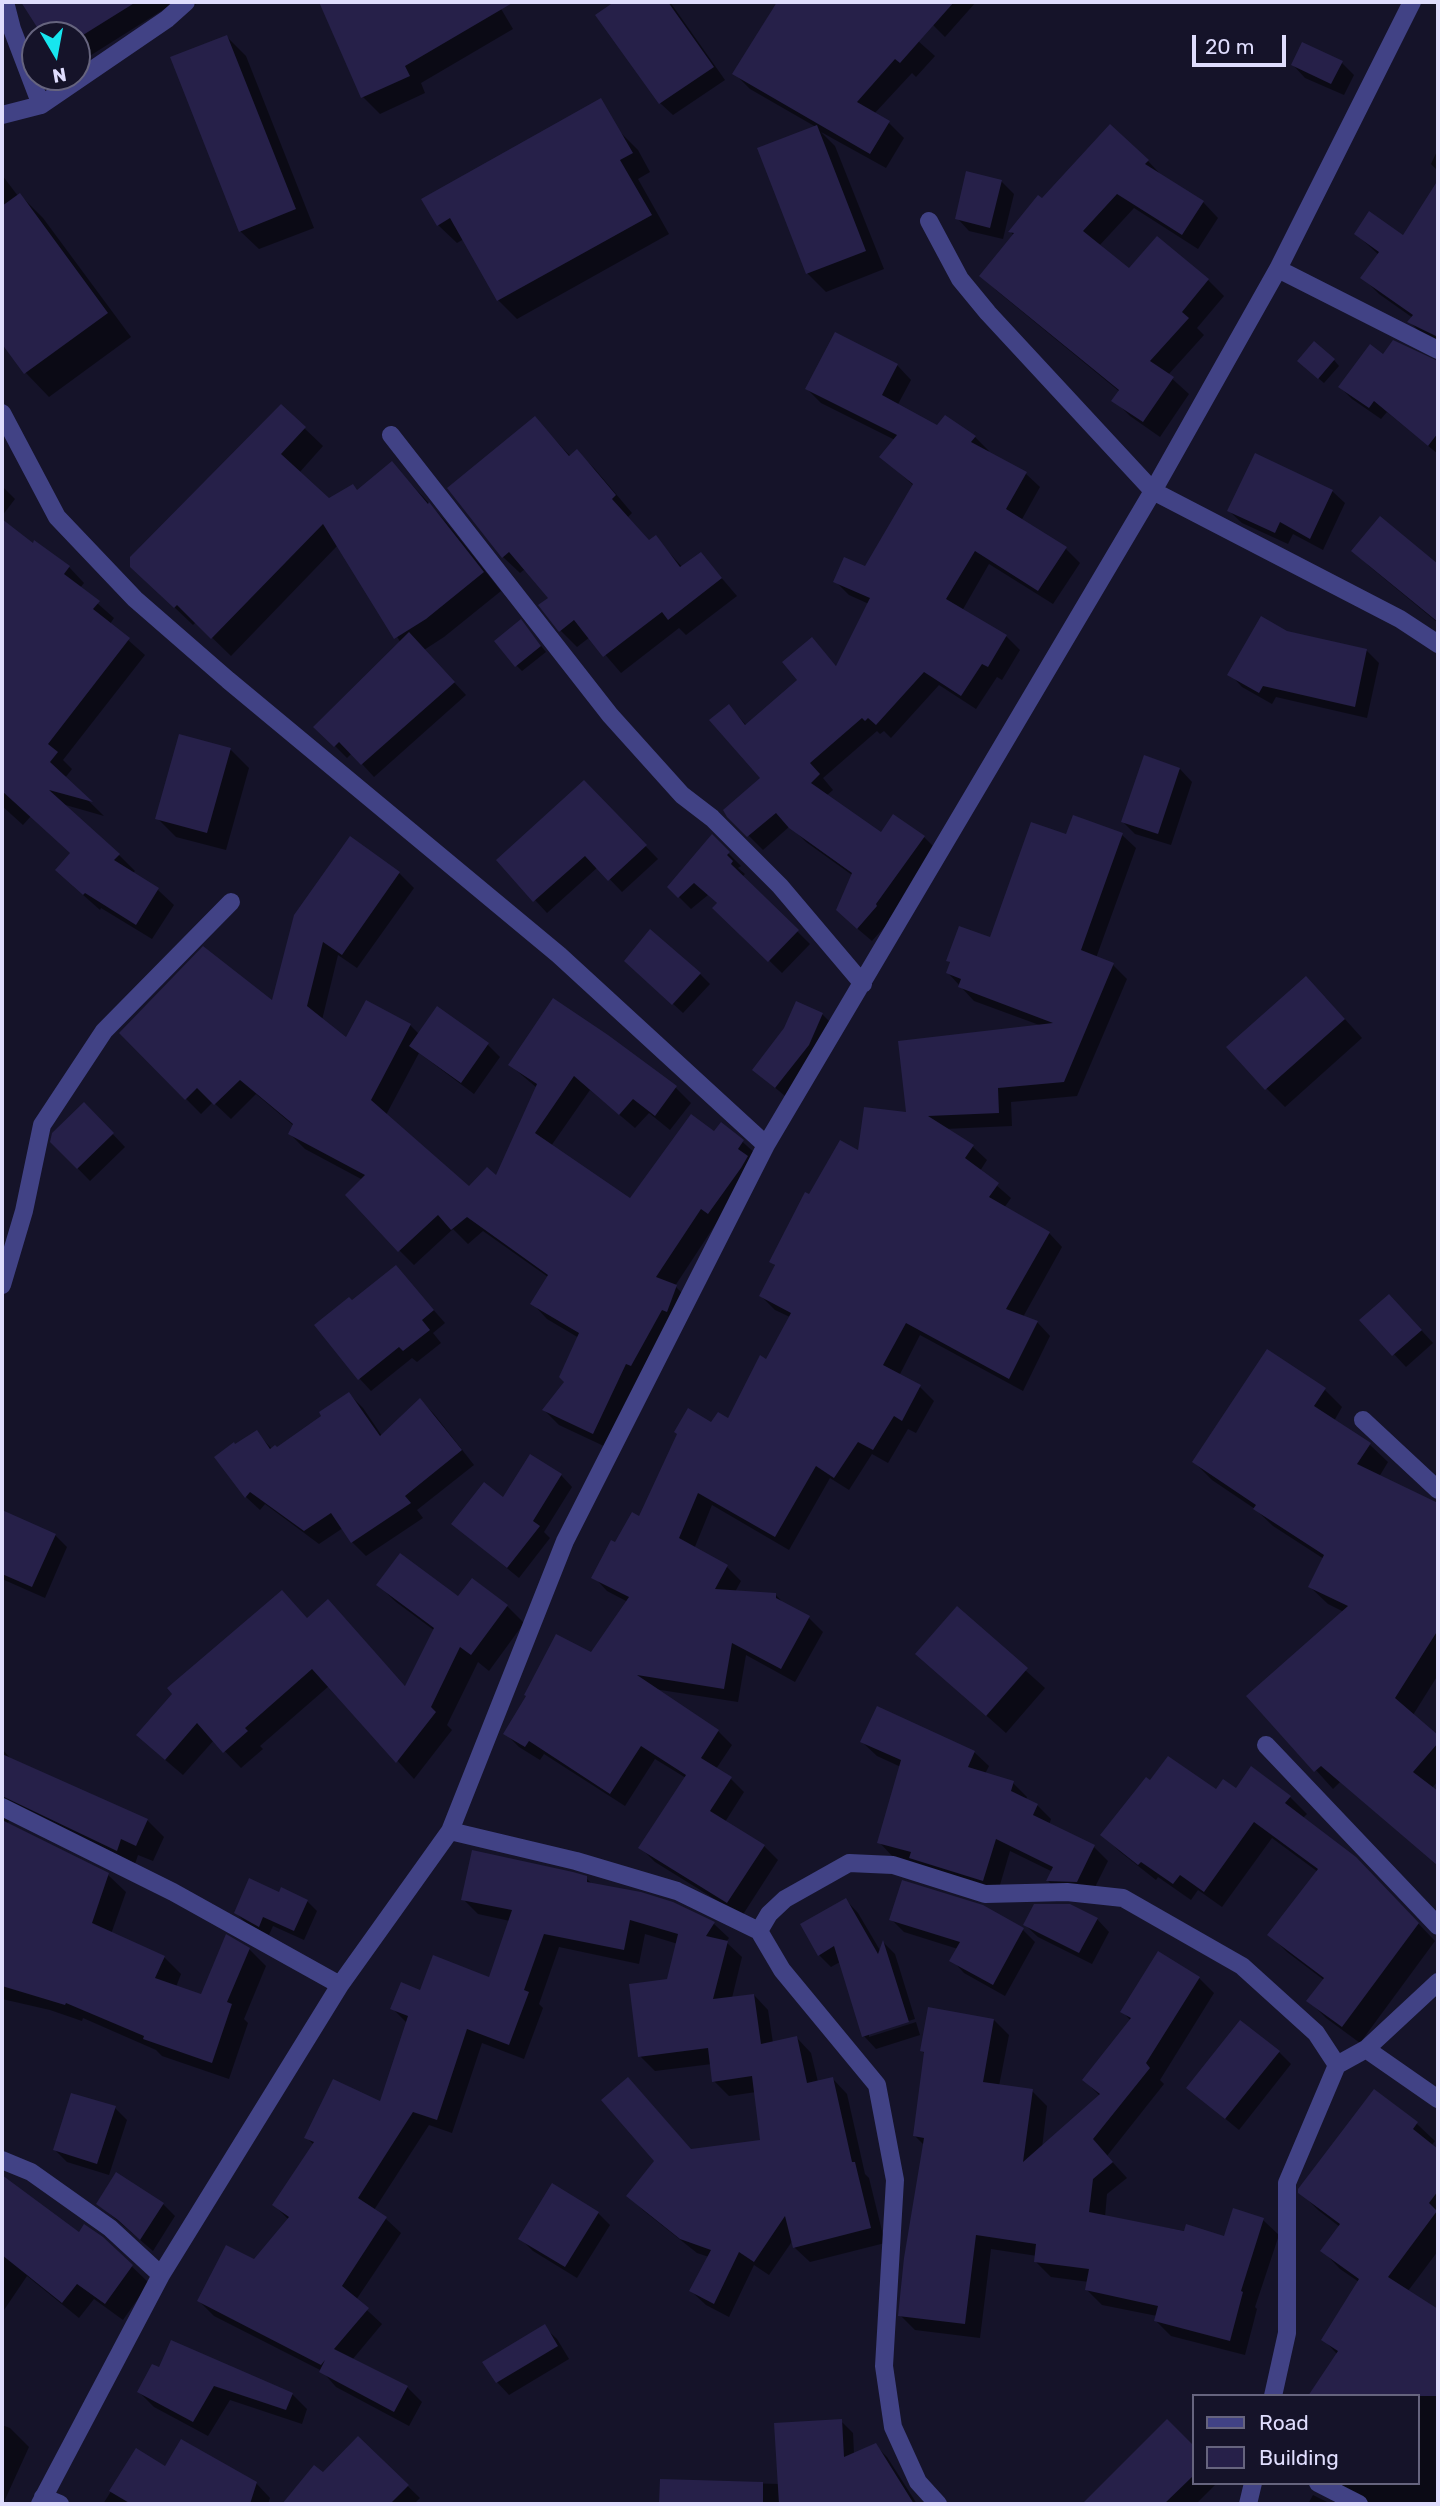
<!DOCTYPE html>
<style>
body{margin:0}
#map{position:relative;width:1440px;height:2506px;overflow:hidden;background:#151329;font-family:Rubik,sans-serif}
canvas{display:block}
.frame{position:absolute;inset:0;border:4px solid #dfddfd;pointer-events:none}
.legend{position:absolute;left:1192px;top:2394px;width:228px;height:91px;box-sizing:border-box;background:#151329;border:2px solid #66647e;margin:0;padding:9px 12px;list-style:none;font-size:21px;color:#dfddfd}
.legend li{display:flex;align-items:center;gap:14px;height:35px}
.legend b{width:35px;border:2px solid #66647e}
.north{position:absolute;left:21px;top:21px;width:70px;height:70px;box-sizing:border-box;background:#151329;border:2px solid #66647e;border-radius:50%;rotate:170deg;font-size:19px;font-weight:700;line-height:28px;text-align:center;color:#dfddfd}
.north::after{content:'';display:block;margin:auto;width:24px;height:32px;background:#17e6ef;clip-path:polygon(50% 0,100% 100%,50% 72%,0 100%)}
.scale{position:absolute;left:1192px;top:35px;width:94px;height:32px;box-sizing:border-box;border:4px solid #dfddfd;border-top:0;padding-left:9px;font-size:21px;line-height:24px;white-space:nowrap;color:#dfddfd;-webkit-text-stroke:5px #151329;paint-order:stroke}
</style>
<div id="map">
<canvas width="1440" height="2506"></canvas>
<div class="frame"></div>
<ul class="legend">
<li><b style="height:9px;background:#414285"></b>Road</li>
<li><b style="height:19px;background:#262049"></b>Building</li>
</ul>
<div class="north">N</div>
<div class="scale">20 m</div>
</div>
<script>
const c = document.querySelector('canvas').getContext('2d');
c.lineJoin = 'round';
function fill(path, color) {
  c.fillStyle = color;
  c.fill(path, 'evenodd');
}
function toPath(rows) {
  const path = new Path2D();
  for (const r of rows) {
    path.moveTo(r[0], r[1]);
    for (let i = 2; i < r.length; i += 2) path.lineTo(r[i], r[i + 1]);
  }
  return path;
}
function stroke(path, color, width, dash) {
  c.strokeStyle = color;
  c.lineWidth = width;
  c.lineCap = dash ? 'butt' : 'round';
  c.setLineDash(dash || []);
  c.stroke(path);
}
fill(toPath([
 [37,2,199,2,179,16,169,6,77,64,77,35,44,35,27,8],
 [321,2,497,2,513,29,421,83,425,93,380,114,363,97],
 [615,2,670,2,725,80,673,115,660,103,597,15],
 [779,2,874,2,935,56,916,77,912,73,874,114,889,123,904,138,886,168,821,132,835,146,884,269,826,292,807,273,816,127,750,89,735,74,772,10],
 [918,2,976,2,945,37,934,26],
 [227,37,246,56,314,228,259,249,240,231],
 [1342,63,1354,75,1344,95,1305,78,1293,65],
 [619,131,638,150,650,172,638,179,669,234,517,319,498,300,464,239,457,243,438,225,424,200],
 [1438,149,1438,171,1431,164],
 [1148,161,1163,177,1203,202,1218,218,1198,249,1134,208,1099,246,1130,271,1208,280,1224,296,1197,328,1204,335,1168,375,1189,394,1160,437,1130,416,1114,400,1120,392,997,291,981,276,1014,236,1011,232,1042,200],
 [2,175,18,196,20,195,43,218,131,337,49,397,26,373,2,341],
 [1001,181,1014,194,1003,239,969,231,957,218],
 [1438,183,1438,344,1426,338,1410,322,1413,318,1379,294,1363,278,1379,255,1356,234,1403,237],
 [1383,356,1438,385,1438,454,1387,412,1381,419,1352,399,1340,387],
 [1334,360,1339,366,1324,383,1305,367],
 [897,365,911,380,897,406,938,427,975,437,989,451,988,453,1025,473,1040,487,1021,521,1066,549,1080,563,1053,604,989,564,962,611,1006,636,1020,650,1002,680,997,677,976,709,939,685,891,738,884,731,880,734,877,731,823,778,833,790,826,796,881,835,924,837,938,851,889,919,890,921,872,941,852,924,852,875,806,842,790,826,763,850,729,816,762,778,729,706,747,726,800,681,812,639,837,667,869,604,849,595,835,581,865,568,914,486,882,457,895,440,821,403,807,389],
 [281,406,323,446,299,473,328,500,358,491,392,463,447,523,501,591,444,637,424,650,466,695,374,777,352,753,347,758,316,727,401,643,338,545,231,656,196,622,193,625,151,585],
 [535,418,571,457,577,452,594,468,632,513,628,517,650,542,655,537,683,568,701,554,737,596,686,635,679,628,621,673,590,637,577,647,561,631,550,598,525,569,520,573,503,557],
 [2,486,15,499,2,516],
 [1332,491,1345,503,1323,550,1293,534,1288,544,1242,523,1229,511],
 [1380,519,1438,566,1438,623,1369,566,1354,551],
 [2,521,33,545,69,567,84,583,80,588,114,618,110,624,145,655,63,760,72,769,65,778,104,816,62,804,119,855,135,871,132,874,158,890,174,905,152,939,101,908,100,910,73,886,72,854,31,816,23,825,2,806,2,726,27,697,2,678],
 [526,627,546,652,522,671,516,665],
 [1286,632,1367,651,1379,663,1367,718,1276,697,1272,704,1242,687,1230,674],
 [230,749,249,768,226,850,176,837,157,818],
 [1180,769,1192,782,1171,845,1135,834,1123,822],
 [584,783,658,859,622,892,598,867,547,913,535,900],
 [1122,835,1136,848,1096,958,1113,965,1127,979,1077,1096,1011,1102,1012,1126,945,1129,973,1147,987,1160,980,1171,1011,1198,1004,1208,1049,1233,1062,1247,1023,1317,1037,1322,1050,1336,1023,1391,920,1335,899,1376,920,1387,934,1401,916,1433,908,1429,888,1463,872,1454,849,1490,830,1478,789,1550,712,1505,694,1549,727,1567,741,1581,735,1592,776,1595,785,1605,809,1618,823,1632,795,1682,746,1655,738,1702,654,1689,718,1731,732,1745,716,1769,730,1778,744,1792,725,1822,764,1846,778,1860,742,1916,655,1862,641,1848,686,1778,655,1759,625,1806,544,1754,540,1760,519,1747,505,1733,592,1655,628,1602,607,1591,594,1577,616,1544,640,1519,712,1425,728,1421,767,1361,790,1317,775,1310,761,1296,776,1267,771,1261,810,1196,908,1114,1042,1026,974,1001,948,973,951,964,948,960,991,940,1067,837],
 [712,837,741,866,738,868,745,874,742,877,810,944,782,973,715,908,718,904,708,895,691,909,669,887],
 [399,873,414,888,357,968,338,955,322,1020,347,1040,410,1025,419,1034,437,1009,488,1045,500,1057,474,1094,419,1053,386,1115,469,1189,496,1178,537,1088,510,1065,676,1088,691,1103,670,1130,649,1113,635,1128,590,1090,551,1146,630,1200,714,1134,735,1135,758,1156,724,1228,717,1222,675,1286,691,1302,608,1448,559,1425,544,1410,566,1382,579,1338,547,1319,532,1303,548,1277,483,1231,468,1244,453,1229,414,1265,399,1250,363,1180,305,1149,290,1134,294,1126,256,1094,231,1119,213,1102,201,1114,121,1033,273,1003,295,916],
 [637,971,700,974,710,984,683,1013],
 [1325,997,1362,1038,1285,1107,1266,1088],
 [822,1014,832,1024,785,1096,754,1070],
 [84,1104,125,1147,90,1181,52,1142],
 [396,1267,445,1323,433,1333,441,1343,417,1362,412,1358,371,1391,359,1378,353,1302],
 [1401,1308,1433,1343,1406,1367,1362,1320],
 [1325,1390,1342,1407,1334,1421,1370,1445,1388,1462,1379,1477,1422,1497,1438,1514,1432,1532,1438,1536,1438,1675,1413,1715,1438,1737,1438,1781,1432,1788,1438,1793,1438,1866,1340,1782,1333,1789,1249,1696,1344,1612,1328,1604,1310,1587,1324,1559,1273,1526,1255,1509,1212,1480,1194,1462],
 [349,1394,363,1408,382,1436,420,1400,434,1414,474,1465,417,1510,423,1518,366,1556,352,1542,343,1528,319,1544,265,1504,260,1510,246,1497,216,1458,256,1432,272,1449,277,1449,324,1416],
 [561,1475,572,1487,544,1532,550,1538,519,1578,453,1524],
 [2,1512,55,1535,67,1547,45,1598,2,1579],
 [378,1585,507,1606,524,1623,489,1671,478,1662,447,1725,452,1730,414,1779,329,1686,260,1746,263,1749,241,1768,214,1740,183,1775,156,1752,328,1601,407,1688,435,1631,396,1602],
 [957,1609,1045,1688,1006,1733,917,1654],
 [862,1742,974,1752,989,1766,985,1774,1013,1783,1027,1797,1026,1800,1037,1805,1051,1819,1049,1825,1094,1847,1108,1861,1091,1895,1062,1895,1048,1881,1053,1872,1010,1851,997,1895,893,1857,879,1842,901,1767,877,1756],
 [2,1749,11,1759,147,1820,164,1837,153,1861,138,1855,134,1867,13,1814,7,1824,108,1875,126,1892,111,1934,164,1957,181,1974,176,1987,202,1996,249,1949,266,1966,244,2019,248,2023,229,2079,162,2056,156,2050,83,2018,82,2021,50,2010,2,1999],
 [1251,1769,1290,1797,1307,1814,1303,1818,1373,1876,1435,1941,1360,2043,1326,2018,1309,2001,1324,1980,1287,1952,1270,1935,1318,1872,1272,1838,1222,1907,1198,1890,1191,1900,1158,1877,1156,1880,1119,1851,1102,1834,1216,1792,1236,1790],
 [586,1878,593,1885,672,1903,714,1924,729,1938,726,1942,742,1957,732,1998,754,1995,768,2010,773,2043,797,2038,811,2053,818,2082,833,2079,847,2094,865,2174,869,2178,885,2243,810,2262,795,2248,793,2240,769,2275,754,2265,729,2317,706,2305,691,2291,709,2257,697,2253,644,2211,629,2196,692,2150,762,2142,756,2092,729,2096,714,2081,712,2064,655,2071,640,2056,669,1980,678,1944,645,1934,639,1964,559,1947,539,2004,543,2008,524,2059,482,2043,452,2133,429,2125,374,2210,386,2219,401,2233,356,2300,382,2324,352,2360,407,2387,422,2402,409,2426,336,2387,322,2371,214,2316,199,2301,255,2261,289,2220,274,2205,314,2145,306,2137,381,2103,407,2023,392,2008,421,1992,490,1979,510,1921,478,1914,463,1899],
 [280,1894,307,1901,317,1911,304,1940,273,1926,269,1935,246,1923,236,1913],
 [846,1900,858,1913,881,1952,884,1943,895,1954,915,2019,869,2033,869,2037,916,2022,920,2035,876,2049,864,2036,840,1962,831,1967,819,1955],
 [891,1919,1023,1930,1035,1942,1005,1996,964,1973,952,1960,958,1949,904,1932],
 [1097,1919,1109,1932,1092,1964,1038,1937,1025,1925],
 [1199,1978,1214,1993,1160,2080,1164,2084,1107,2156,1127,2178,1107,2194,1105,2217,1225,2238,1263,2220,1279,2235,1255,2307,1257,2309,1245,2355,1171,2336,1156,2321,1157,2316,1102,2305,1087,2290,1089,2282,1051,2277,1036,2262,1037,2256,991,2249,980,2338,915,2330,900,2315,924,2145,915,2136,926,2055,922,2051,994,2020,1009,2035,999,2086,1032,2091,1047,2106,1042,2148,1100,2096,1084,2080,1131,2021,1122,2011],
 [1279,2052,1291,2064,1239,2130,1188,2088],
 [1375,2092,1417,2124,1435,2141,1431,2146,1438,2151,1438,2251,1408,2291,1438,2311,1438,2504,1370,2504,1341,2490,1335,2483,1417,2483,1417,2396,1337,2354,1323,2339,1359,2282,1340,2269,1323,2251,1340,2227,1318,2210,1300,2192],
 [115,2108,127,2120,109,2175,67,2162,55,2150],
 [2,2177,80,2234,102,2238,149,2283,123,2320,94,2299,79,2318,27,2276,2,2313],
 [98,2204,163,2204,175,2216,153,2251],
 [598,2213,610,2225,577,2278,533,2251,521,2239],
 [544,2327,557,2339,569,2359,509,2395,497,2382],
 [153,2366,292,2394,307,2409,302,2424,230,2400,208,2436,154,2407,139,2392],
 [841,2421,853,2433,854,2454,875,2445,887,2457,917,2504,869,2504,859,2489,858,2504,661,2504,662,2481,780,2484],
 [1167,2421,1193,2447,1193,2483,1217,2483,1196,2504,1084,2504],
 [2,2425,10,2428,29,2447,3,2504],
 [358,2438,420,2498,414,2504,285,2504,323,2474],
 [137,2450,165,2468,256,2483,270,2498,268,2504,103,2504],
 [1313,2495,1331,2504,1308,2504]
]), '#0007');
fill(toPath([
 [21,2,136,2,83,35,42,35],
 [319,2,514,2,405,66,410,76,361,98],
 [614,2,668,2,714,67,659,104,595,15],
 [777,2,954,2,900,63,895,59,857,102,890,121,870,154,732,74],
 [227,35,296,209,239,232,170,57],
 [1302,42,1343,61,1331,84,1291,65],
 [601,98,633,153,620,160,652,215,497,301,450,218,437,226,421,199],
 [1110,124,1149,160,1145,164,1204,201,1182,235,1117,194,1083,231,1129,268,1157,236,1209,279,1182,312,1189,318,1150,361,1174,377,1143,422,1111,401,1119,390,979,276,1014,233,1008,232,1038,195,1042,198],
 [817,125,866,251,806,274,757,148],
 [966,171,1002,180,990,228,955,219],
 [1438,180,1438,337,1407,322,1413,315,1360,278,1379,252,1354,234,1369,211,1403,235],
 [20,193,108,313,24,374,2,344,2,206],
 [835,332,898,364,882,395,937,425,945,415,976,436,971,442,1027,472,1006,509,1067,547,1038,591,975,551,946,599,1007,635,988,667,982,664,961,696,924,672,876,725,868,718,865,721,862,718,810,763,820,774,811,783,881,832,893,814,925,836,876,904,877,906,857,929,836,910,852,873,789,828,776,813,747,837,727,817,723,810,760,778,709,720,729,704,745,725,797,680,782,662,812,637,836,666,870,598,833,582,844,557,865,566,913,484,879,457,897,435,805,389],
 [1393,340,1438,361,1438,433,1428,446,1374,401,1369,408,1338,387,1370,344,1383,354],
 [1314,341,1335,359,1318,379,1297,361],
 [281,404,306,427,281,454,329,498,353,484,357,490,392,461,428,504,429,502,484,572,426,619,394,639,323,524,211,639,177,605,174,608,130,567,130,557],
 [535,416,569,456,577,449,616,495,612,499,649,540,656,535,680,567,701,552,722,578,668,620,662,612,603,657,574,620,559,632,538,605,548,598,509,552,502,558,447,488],
 [1255,453,1333,490,1310,539,1280,522,1275,533,1227,511],
 [1380,516,1438,564,1438,622,1351,551],
 [2,519,33,543,34,540,70,566,64,574,100,601,93,609,130,638,48,744,58,752,50,762,93,802,49,790,120,854,114,860,159,888,136,925,85,893,83,895,55,870,70,853,2,791],
 [1261,616,1287,631,1367,649,1355,707,1263,686,1259,693,1227,675],
 [521,619,541,646,515,667,494,641],
 [409,632,455,682,361,765,339,742,334,747,313,727],
 [179,734,231,748,207,833,155,819],
 [1144,755,1180,768,1158,834,1121,822],
 [584,780,647,845,608,881,585,856,533,902,496,860],
 [1073,815,1123,833,1081,950,1114,963,1064,1082,998,1088,999,1113,928,1116,974,1145,965,1158,999,1183,989,1197,1050,1232,1006,1309,1038,1321,1009,1379,906,1323,883,1365,921,1385,902,1421,894,1416,873,1450,858,1442,834,1478,816,1466,775,1537,698,1493,679,1538,728,1565,715,1589,776,1593,776,1598,810,1616,781,1669,732,1643,724,1689,637,1675,719,1730,701,1758,732,1777,710,1811,765,1845,727,1903,638,1848,686,1775,641,1746,610,1794,529,1741,525,1747,503,1734,526,1696,524,1695,556,1634,591,1652,629,1597,591,1578,611,1540,615,1542,632,1512,639,1516,677,1434,674,1432,688,1408,711,1422,718,1412,728,1418,760,1355,766,1359,791,1313,759,1296,775,1265,769,1262,805,1192,809,1194,840,1140,858,1150,864,1107,906,1112,898,1041,1053,1023,958,987,961,979,946,973,950,962,946,961,959,926,990,937,1031,822,1066,834],
 [712,834,730,852,727,855,733,861,731,864,799,930,768,962,712,908,717,903,694,883,678,898,667,887],
 [350,836,400,872,342,955,323,942,307,1006,346,1037,366,1000,411,1024,371,1100,469,1186,487,1167,496,1175,537,1084,508,1065,553,998,608,1035,677,1086,655,1116,633,1099,619,1115,574,1076,535,1133,630,1198,691,1114,714,1131,721,1122,744,1140,738,1149,748,1156,741,1168,708,1214,701,1209,656,1277,677,1285,667,1312,662,1310,631,1366,626,1364,593,1434,542,1410,564,1382,559,1377,579,1333,530,1304,548,1275,467,1217,451,1230,438,1215,398,1252,345,1195,365,1175,288,1134,293,1124,240,1080,214,1105,197,1088,185,1100,119,1033,203,946,272,1000,294,915],
 [650,929,701,973,672,1005,624,961],
 [1306,976,1345,1019,1265,1090,1226,1047],
 [796,1001,823,1013,809,1045,775,1088,752,1070,784,1028],
 [437,1006,489,1043,461,1083,409,1046],
 [84,1102,114,1133,77,1169,50,1142,52,1133],
 [396,1265,434,1310,422,1320,430,1330,403,1351,399,1347,358,1380,314,1325,349,1297,352,1300],
 [1389,1294,1422,1330,1392,1356,1359,1320],
 [1267,1349,1326,1388,1314,1406,1371,1443,1357,1464,1438,1503,1438,1630,1395,1698,1438,1735,1438,1743,1413,1772,1438,1791,1438,1866,1321,1766,1314,1772,1246,1696,1348,1606,1308,1587,1324,1555,1253,1509,1256,1505,1192,1462],
 [349,1392,380,1436,420,1398,462,1450,405,1496,411,1503,351,1543,331,1513,304,1531,250,1492,245,1498,214,1457,234,1442,235,1444,257,1430,270,1449,275,1445,277,1447,321,1416,319,1412],
 [530,1454,562,1474,533,1521,540,1526,507,1568,451,1524,484,1482,503,1497],
 [2,1510,56,1534,32,1587,2,1574],
 [400,1553,458,1596,472,1578,508,1605,471,1655,460,1647,431,1707,436,1712,396,1763,312,1669,245,1728,248,1731,223,1753,197,1723,165,1760,136,1735,172,1694,167,1688,282,1590,307,1618,328,1599,405,1686,434,1628,376,1585],
 [957,1606,1028,1668,986,1716,915,1654],
 [877,1706,975,1751,968,1767,1014,1781,1011,1791,1038,1804,1033,1815,1095,1845,1077,1882,1046,1881,1053,1867,996,1839,983,1881,909,1858,911,1852,877,1843,901,1760,860,1742],
 [2,1754,148,1819,136,1846,121,1839,117,1851,2,1796],
 [1168,1756,1216,1789,1223,1779,1236,1788,1251,1766,1291,1796,1285,1803,1356,1857,1419,1923,1342,2027,1306,2001,1324,1978,1267,1935,1318,1869,1254,1822,1204,1892,1180,1875,1173,1884,1141,1862,1138,1865,1100,1835,1146,1777,1150,1780],
 [2,1820,109,1873,92,1923,165,1956,155,1978,201,1994,226,1934,250,1948,227,2002,232,2004,212,2063,143,2039,144,2036,66,2003,65,2005,2,1986],
 [472,1850,573,1872,587,1876,587,1882,641,1892,673,1902,715,1922,706,1936,728,1941,713,1999,754,1994,761,2044,797,2036,807,2083,833,2077,852,2162,855,2162,871,2228,793,2248,785,2216,754,2262,739,2252,714,2304,689,2291,711,2250,680,2239,626,2196,654,2161,601,2100,628,2077,691,2149,760,2140,752,2076,712,2082,708,2048,638,2057,629,1984,667,1979,678,1934,630,1920,624,1950,544,1934,524,1990,529,1992,509,2045,467,2029,437,2120,413,2112,358,2198,387,2217,342,2286,369,2308,334,2349,408,2386,394,2412,319,2372,325,2360,321,2365,197,2301,226,2245,254,2259,289,2217,272,2205,314,2142,304,2138,333,2079,380,2101,408,2016,390,2009,401,1982,420,1990,433,1955,489,1977,512,1910,461,1900],
 [249,1878,279,1892,281,1887,308,1900,294,1931,263,1917,259,1927,234,1913],
 [902,1880,983,1905,1024,1928,993,1985,949,1961,960,1942,889,1920],
 [846,1898,878,1954,883,1940,909,2022,862,2037,834,1946,818,1956,800,1924],
 [1034,1904,1070,1904,1098,1918,1079,1953,1023,1925],
 [1158,1951,1200,1977,1146,2063,1150,2068,1093,2139,1113,2162,1093,2179,1089,2212,1184,2231,1186,2224,1224,2236,1233,2208,1264,2218,1241,2291,1243,2292,1230,2341,1154,2321,1158,2306,1085,2290,1089,2269,1034,2262,1036,2244,976,2235,965,2324,898,2316,904,2258,924,2138,913,2136,924,2052,920,2051,928,2007,994,2019,983,2082,1033,2089,1023,2162,1100,2094,1082,2080,1131,2018,1120,2012],
 [1240,2020,1280,2051,1225,2119,1186,2088],
 [1374,2089,1418,2122,1413,2129,1438,2149,1438,2191,1429,2203,1437,2211,1388,2277,1438,2309,1438,2396,1308,2396,1338,2351,1321,2340,1359,2279,1320,2251,1340,2224,1298,2193,1298,2189],
 [71,2093,116,2106,97,2164,53,2150],
 [116,2172,164,2203,140,2240,118,2220,96,2204],
 [2,2175,79,2232,84,2224,103,2237,133,2265,105,2304,77,2284,62,2303,2,2255],
 [552,2183,599,2212,565,2267,518,2239],
 [545,2324,558,2346,496,2383,482,2362],
 [171,2340,293,2393,286,2410,214,2386,193,2422,137,2392,152,2364,159,2367],
 [842,2419,844,2457,876,2443,914,2504,779,2504,774,2423],
 [1167,2419,1193,2445,1193,2476,1164,2504,1082,2504],
 [358,2436,409,2485,390,2504,282,2504,314,2465,323,2472],
 [181,2439,257,2482,250,2504,131,2504,109,2491,136,2448,165,2466],
 [660,2479,763,2482,763,2504,659,2504]
]), '#262049');
stroke(toPath([
 [5,2,12,29,41,105],
 [2,115,41,105,167,19,186,2],
 [929,221,960,279,988,313,1153,491,1400,619,1438,644],
 [1278,269,1438,350],
 [2,413,57,517,135,599,228,680,559,955,766,1145],
 [391,435,610,715,682,795,712,818,780,886,863,984],
 [2,1285,24,1211,42,1125,104,1031,231,902],
 [1363,1420,1438,1490],
 [1266,1745,1438,1926],
 [2,1807,173,1892,340,1985],
 [450,1831,576,1861,677,1891,759,1931,782,1970,877,2085,895,2180,884,2366,893,2427,918,2482,938,2504],
 [759,1931,769,1914,785,1899,849,1863,893,1865,985,1894,1067,1892,1123,1898,1242,1966,1316,2033,1337,2065,1287,2183,1287,2333,1273,2396],
 [1366,2049,1438,1982],
 [1337,2065,1366,2049,1438,2099],
 [2,2160,31,2172,110,2228,161,2275],
 [1318,2483,1359,2504],
 [43,2497,60,2504],
 [40,2504,161,2275,340,1985,450,1831,565,1541,766,1145,1153,491,1278,269,1412,2],
 [1248,2504,1253,2483]
]), '#414285', 18);
</script>
